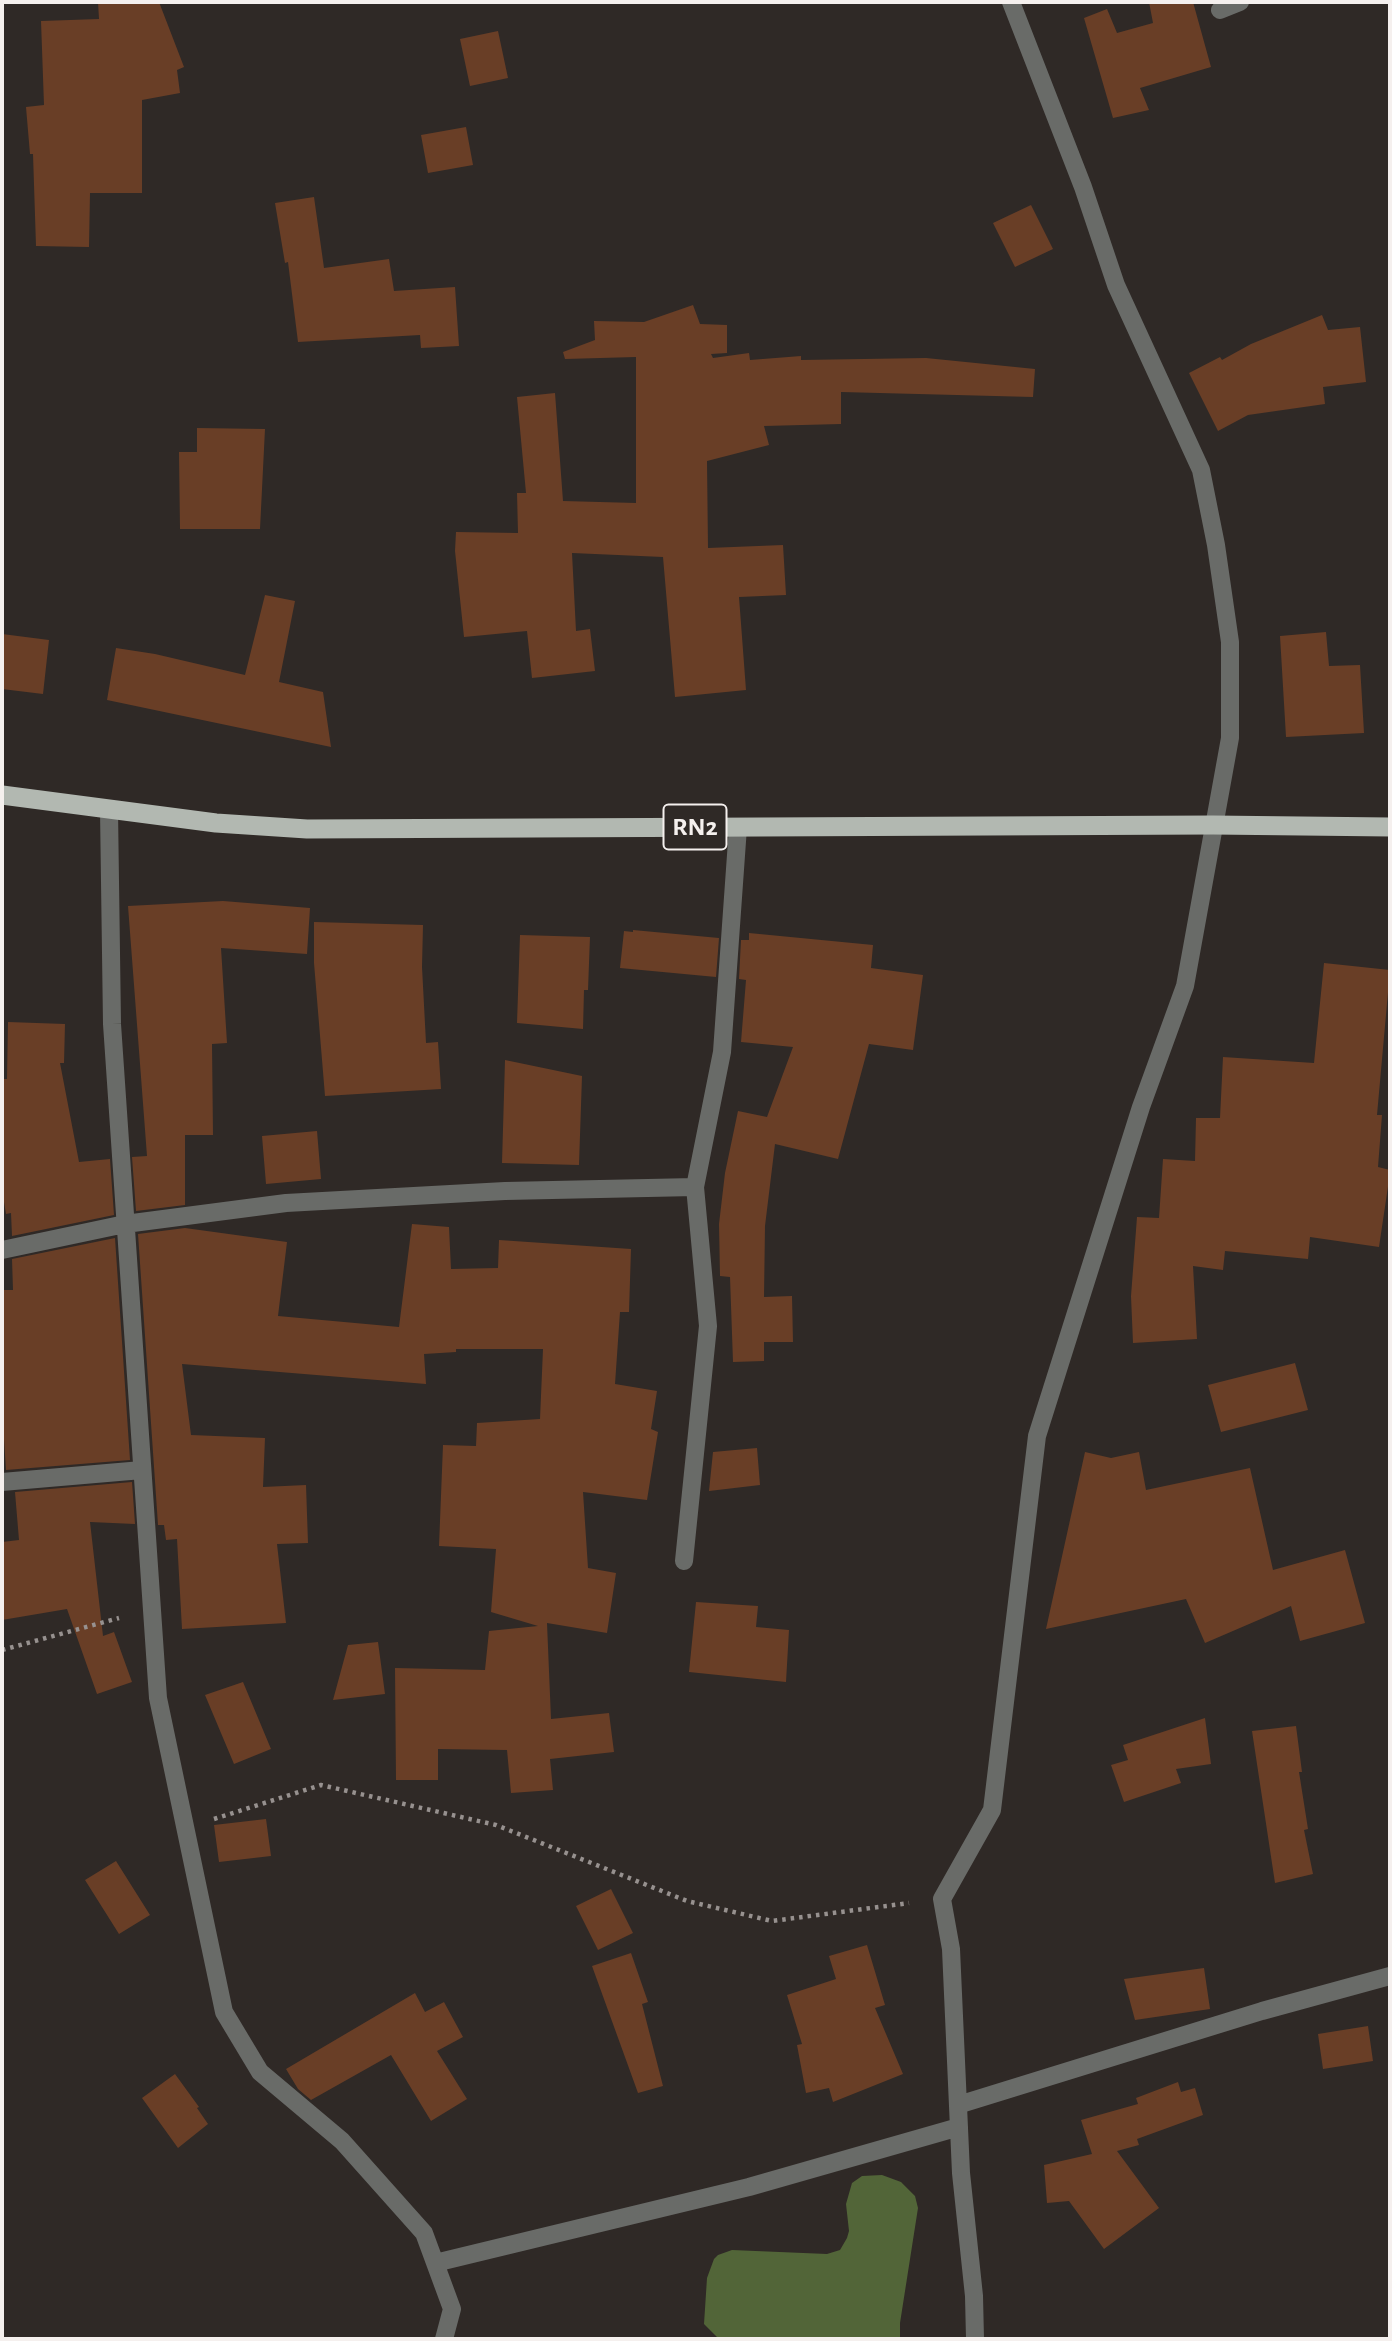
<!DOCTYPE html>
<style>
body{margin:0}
#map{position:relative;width:1392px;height:2341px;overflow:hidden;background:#2f2926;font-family:"Alegreya Sans",sans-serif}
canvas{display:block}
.frame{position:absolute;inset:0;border:4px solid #f5f0ee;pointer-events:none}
</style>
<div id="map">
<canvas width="1392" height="2341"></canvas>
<div class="frame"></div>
</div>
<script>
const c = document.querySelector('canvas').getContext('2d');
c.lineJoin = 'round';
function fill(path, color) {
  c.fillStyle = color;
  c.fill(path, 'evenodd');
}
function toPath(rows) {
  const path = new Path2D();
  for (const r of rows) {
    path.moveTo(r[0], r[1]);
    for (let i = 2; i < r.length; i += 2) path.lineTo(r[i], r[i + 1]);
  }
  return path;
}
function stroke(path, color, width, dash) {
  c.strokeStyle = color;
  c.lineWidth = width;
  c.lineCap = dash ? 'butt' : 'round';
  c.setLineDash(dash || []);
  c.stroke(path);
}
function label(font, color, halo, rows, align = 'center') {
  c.font = font + ' "Alegreya Sans",sans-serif';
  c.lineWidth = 5;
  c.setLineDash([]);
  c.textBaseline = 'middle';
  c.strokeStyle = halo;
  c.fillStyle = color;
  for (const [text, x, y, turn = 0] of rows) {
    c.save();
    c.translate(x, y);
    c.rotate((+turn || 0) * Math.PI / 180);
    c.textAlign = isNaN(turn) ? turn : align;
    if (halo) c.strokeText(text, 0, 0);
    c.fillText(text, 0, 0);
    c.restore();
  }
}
fill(toPath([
 [882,2175,901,2182,915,2196,918,2208,900,2323,900,2339,719,2339,704,2324,707,2278,714,2259,718,2255,732,2250,827,2254,840,2250,847,2238,849,2231,846,2204,852,2183,862,2176]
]), '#526538');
fill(toPath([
 [98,2,159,2,184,67,177,70,180,93,142,100,142,193,90,193,89,247,36,246,33,154,30,154,26,107,44,105,41,21,99,19],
 [1149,2,1193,2,1211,67,1140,88,1149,110,1113,118,1084,18,1107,9,1117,33,1153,23],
 [498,31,508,78,470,86,460,39],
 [466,127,473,165,428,173,421,135],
 [314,197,324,268,389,259,394,291,455,287,459,346,421,348,420,335,298,342,288,262,285,263,275,203],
 [1031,205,1053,249,1015,267,993,223],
 [693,305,700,324,727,325,727,353,711,354,713,358,749,353,750,360,801,356,801,360,926,358,1035,369,1033,397,841,392,841,424,764,426,769,445,707,461,708,548,783,545,786,595,739,597,746,690,675,697,663,557,572,553,576,631,590,629,595,671,532,678,527,631,464,637,455,551,456,532,518,533,517,493,526,493,517,397,555,393,563,501,636,503,636,357,565,359,563,352,595,340,594,321,644,322],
 [1322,315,1328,330,1360,327,1366,382,1323,387,1325,404,1248,415,1218,431,1189,373,1220,357,1222,360,1251,344],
 [197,428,265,429,260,529,180,529,179,452,197,452],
 [265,595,295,601,279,682,323,692,331,747,107,700,116,648,155,654,245,675],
 [1326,632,1329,666,1360,665,1364,733,1286,737,1280,636],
 [2,634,49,640,43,694,2,689],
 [223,901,310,908,307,954,221,948,227,1043,212,1044,213,1135,185,1135,185,1205,136,1211,132,1157,147,1156,128,906],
 [314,922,423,925,422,967,426,1043,438,1042,441,1089,325,1096,314,963],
 [633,930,719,938,716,977,620,968,624,931,633,932],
 [749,933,873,945,871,968,923,975,913,1050,869,1044,838,1159,775,1144,765,1226,764,1297,792,1296,793,1342,764,1342,764,1361,733,1362,730,1277,720,1276,719,1224,725,1173,738,1111,767,1117,793,1047,741,1042,746,980,739,979,741,940,749,940],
 [520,935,590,937,588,990,584,990,583,1029,517,1023],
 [1324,963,1390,970,1377,1115,1382,1115,1378,1167,1390,1170,1390,1173,1379,1247,1310,1237,1308,1259,1225,1251,1223,1270,1193,1266,1197,1339,1133,1343,1131,1296,1137,1217,1159,1218,1163,1159,1195,1161,1196,1118,1220,1118,1223,1057,1314,1063],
 [8,1022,65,1024,64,1063,60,1063,79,1162,110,1159,114,1215,12,1236,11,1213,6,1214,2,1190,2,1079,7,1079],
 [505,1060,582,1076,579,1165,502,1163],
 [317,1131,321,1179,266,1184,262,1136],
 [412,1224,449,1227,451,1269,498,1268,499,1240,631,1249,629,1312,620,1312,615,1384,657,1391,651,1429,658,1432,647,1500,583,1492,588,1568,616,1573,607,1633,547,1623,551,1719,609,1713,614,1752,550,1759,553,1790,511,1793,507,1750,438,1749,438,1780,396,1780,395,1668,485,1670,489,1631,538,1626,491,1612,496,1549,439,1546,443,1445,476,1446,477,1423,540,1419,543,1349,456,1349,456,1352,424,1354,426,1384,182,1364,191,1435,265,1438,263,1487,306,1485,308,1543,277,1544,286,1623,182,1629,177,1539,166,1540,164,1525,158,1525,138,1234,185,1228,287,1242,278,1316,399,1327],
 [115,1238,130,1460,6,1470,2,1408,2,1290,13,1290,12,1259],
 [1295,1363,1308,1410,1221,1432,1208,1385],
 [757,1448,760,1485,709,1491,713,1452],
 [1085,1452,1111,1458,1139,1452,1146,1490,1250,1468,1273,1570,1345,1550,1365,1623,1300,1641,1291,1606,1205,1643,1186,1599,1046,1629],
 [132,1482,135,1524,90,1522,103,1636,114,1632,132,1682,97,1694,67,1609,2,1620,2,1542,19,1540,15,1492],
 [696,1602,758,1606,756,1627,789,1630,786,1682,689,1672],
 [378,1642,385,1694,333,1700,348,1645],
 [243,1682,271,1749,234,1764,205,1695],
 [1205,1718,1211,1764,1176,1769,1181,1783,1124,1802,1111,1765,1128,1760,1123,1745],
 [1296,1726,1302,1772,1299,1772,1308,1829,1304,1830,1313,1874,1275,1883,1252,1731],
 [266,1819,271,1856,219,1862,214,1825],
 [116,1861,150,1915,119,1934,85,1880],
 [611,1889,633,1933,598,1950,576,1906],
 [867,1945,885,2005,875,2008,903,2074,833,2102,829,2088,806,2093,797,2045,802,2044,787,1995,836,1979,829,1956],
 [631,1953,648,2002,642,2004,663,2086,638,2093,592,1966],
 [1204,1968,1210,2009,1135,2020,1124,1979],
 [415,1993,425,2012,444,2002,463,2037,437,2051,467,2099,431,2121,391,2055,311,2100,298,2089,286,2069],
 [1368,2026,1373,2061,1323,2069,1318,2034],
 [175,2074,199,2107,197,2108,208,2124,178,2148,142,2098],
 [1178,2082,1181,2092,1195,2088,1203,2115,1137,2139,1139,2145,1117,2151,1159,2208,1104,2249,1069,2201,1047,2203,1044,2165,1092,2154,1081,2120,1138,2104,1136,2098]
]), '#693e26');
stroke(toPath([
 [2,1650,119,1618],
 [214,1819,321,1785,496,1825,687,1901,772,1921,909,1903]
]), '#97918f', 4.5, [3.5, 5]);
stroke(toPath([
 [1220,10,1240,2],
 [109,810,112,1024,158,1698,224,2012,260,2072,342,2141,424,2233,452,2309,444,2339],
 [2,1250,125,1224,286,1203,505,1191,695,1187],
 [2,1482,142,1470],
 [684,1561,708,1326,695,1187,722,1052,738,827],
 [958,2105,1262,2011,1390,1976],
 [435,2263,749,2187,959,2127],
 [975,2339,974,2296,961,2173,951,1949,942,1899,992,1810,1037,1436,1141,1107,1185,986,1230,738,1230,642,1216,545,1201,470,1116,285,1083,187,1011,2]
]), '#696b68', 18);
stroke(toPath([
 [2,795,216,823,307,829,1213,825,1390,827]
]), '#b2b8b1', 19);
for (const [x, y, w] of [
 [695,827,63]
]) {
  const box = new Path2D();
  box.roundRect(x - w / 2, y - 22.5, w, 45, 5);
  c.fillStyle = '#2f2926';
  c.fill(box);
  stroke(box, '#f5f0ee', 2);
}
label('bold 26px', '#f5f0ee', null, [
 ["RN2",695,827]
]);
</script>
